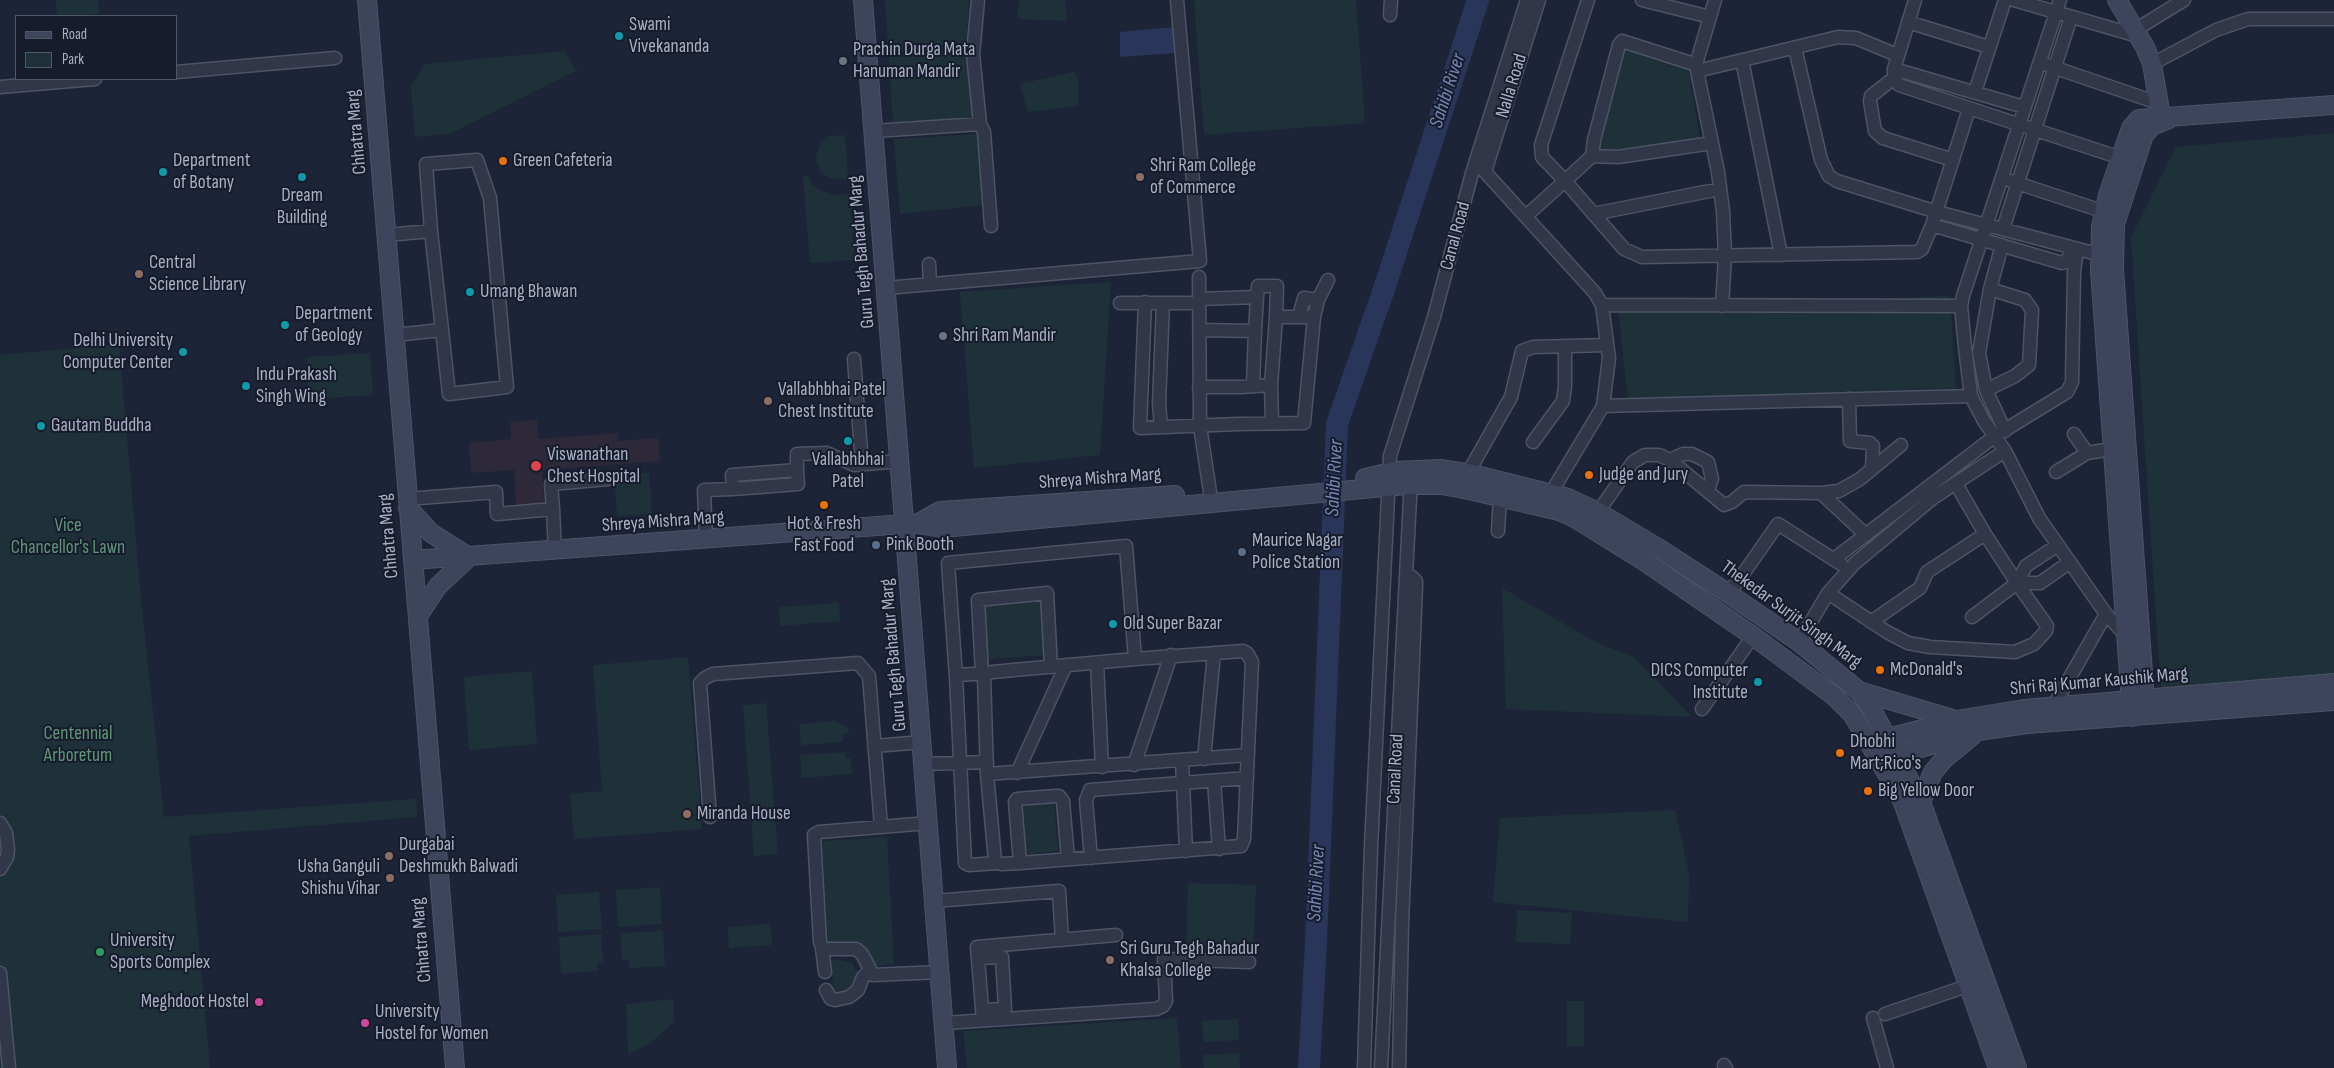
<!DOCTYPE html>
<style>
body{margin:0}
#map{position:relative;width:2334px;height:1068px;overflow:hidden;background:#1d2437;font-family:"Sofia Sans Condensed",sans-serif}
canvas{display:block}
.legend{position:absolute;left:15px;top:15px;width:162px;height:65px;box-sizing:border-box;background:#161c2c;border:1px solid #515769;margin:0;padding:6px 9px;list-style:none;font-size:15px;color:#aab0c5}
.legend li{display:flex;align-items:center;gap:10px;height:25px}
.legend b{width:25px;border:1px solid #515769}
</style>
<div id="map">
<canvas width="2334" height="1068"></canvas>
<ul class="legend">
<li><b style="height:6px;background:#3e445b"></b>Road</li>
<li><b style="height:14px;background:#1f3138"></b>Park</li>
</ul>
</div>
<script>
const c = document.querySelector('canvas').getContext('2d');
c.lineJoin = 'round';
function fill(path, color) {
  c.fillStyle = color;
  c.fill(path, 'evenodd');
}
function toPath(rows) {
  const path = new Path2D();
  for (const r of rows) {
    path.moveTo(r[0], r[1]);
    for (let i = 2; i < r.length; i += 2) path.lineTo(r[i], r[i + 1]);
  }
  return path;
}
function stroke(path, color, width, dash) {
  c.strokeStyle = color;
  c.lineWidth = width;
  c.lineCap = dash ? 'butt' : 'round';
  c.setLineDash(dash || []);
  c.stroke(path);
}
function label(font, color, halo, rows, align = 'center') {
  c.font = font + ' "Sofia Sans Condensed",sans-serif';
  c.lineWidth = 4;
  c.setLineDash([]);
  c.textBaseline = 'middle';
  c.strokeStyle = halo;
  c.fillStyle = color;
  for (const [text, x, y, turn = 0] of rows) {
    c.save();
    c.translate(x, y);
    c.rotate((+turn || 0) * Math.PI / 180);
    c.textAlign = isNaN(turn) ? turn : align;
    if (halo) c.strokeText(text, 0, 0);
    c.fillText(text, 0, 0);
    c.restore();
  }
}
fill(toPath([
 [537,420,539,439,618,433,618,441,658,438,660,461,542,470,544,505,516,507,514,470,471,473,469,443,511,439,510,422]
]), '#2e2938');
fill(toPath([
 [56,0,98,0,99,14,57,16],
 [885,0,969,0,966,56,973,118,893,124],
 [1019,0,1065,0,1067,21,1017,19],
 [1194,0,1356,0,1365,123,1204,135],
 [1618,41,1688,68,1700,140,1600,156,1594,124],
 [565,51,573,66,578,70,449,134,415,137,411,86,425,64],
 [1073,72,1078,78,1078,106,1028,112,1020,84],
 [2334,133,2334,678,2161,691,2131,238,2176,147],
 [978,134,983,205,900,214,894,139],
 [845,135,848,180,829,178,822,174,817,164,816,155,820,145,829,136],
 [807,175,812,185,822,191,836,195,850,194,854,260,810,263,803,176],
 [1111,282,1100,455,974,468,960,292],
 [1950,296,1956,388,1628,401,1618,307,1722,306],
 [119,344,141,599,164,817,416,799,417,817,189,836,210,1068,0,1068,0,355],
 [370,353,373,395,309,399,307,357],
 [649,473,652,514,617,516,614,475],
 [1502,588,1597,643,1634,657,1692,717,1506,709],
 [1043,601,1046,655,988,659,985,605],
 [839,603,840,621,780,626,779,607],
 [688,657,702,829,574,839,570,794,602,791,593,665],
 [532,671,537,744,469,750,464,677],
 [766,703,778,854,754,856,743,705],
 [835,721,849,728,848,734,842,734,843,742,801,745,799,724],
 [846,752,846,759,851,758,852,774,802,778,800,755],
 [1054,802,1058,851,1024,855,1019,805],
 [1675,810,1689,874,1688,922,1493,902,1500,818],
 [887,837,894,964,877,966,859,942,828,943,822,841],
 [1188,883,1256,885,1253,952,1186,950],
 [660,887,662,924,618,927,616,890],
 [599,892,602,929,558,932,556,895],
 [1517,910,1572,913,1570,944,1516,942],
 [771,924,772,945,729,948,728,927],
 [663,931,665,966,630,968,629,960,622,960,620,933],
 [601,934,603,963,597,963,598,971,561,974,559,937],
 [834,959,852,963,858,973,850,991,836,994,834,991,831,966],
 [674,999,674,1022,649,1044,628,1054,626,1004],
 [1567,1001,1584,1001,1584,1046,1567,1046],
 [1177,1018,1181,1068,967,1068,963,1031],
 [1238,1019,1239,1040,1203,1042,1202,1021],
 [1239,1053,1240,1068,1204,1068,1203,1055]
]), '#1f3138');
fill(toPath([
 [1174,27,1175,53,1120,57,1120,32]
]), '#2a355a');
stroke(toPath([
 [1309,1068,1316,942,1337,424,1385,286,1478,0]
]), '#2a355a', 22);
const street = toPath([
 [978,0,973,54,980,124,984,132,991,226],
 [1588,0,1541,145,1542,157,1565,181,1592,156,1594,140,1619,45,1622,41,1697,65],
 [1642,0,1710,17],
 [1715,0,1697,61,1697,71,1718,172,1723,211,1725,256,1722,306],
 [1915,0,1894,69,1894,78,1899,85,2121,158],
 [2014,0,2138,36],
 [2060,0,1963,296,1961,306,1965,347,1971,396,1984,421,2005,451,2039,518,2106,614,2128,638],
 [1390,15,1391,0],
 [1908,22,1989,47],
 [2135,30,2184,0],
 [1795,48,1821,160,1829,176,1837,181,1937,212,2101,255],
 [1742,60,1781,255],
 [2152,64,2216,30,2248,19,2334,19],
 [2047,65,2158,103],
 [1894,69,2024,107],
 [1697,71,1838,37,1856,38,1897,55],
 [176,72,335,58],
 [1894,78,1871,96,1870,101,1875,131,1883,138,1953,160],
 [0,87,95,79],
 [1975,92,2005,0],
 [874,131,980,124],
 [1592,156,1618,157,1712,143],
 [1476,162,1595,293,1602,305,1609,358,1603,406,1551,493],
 [1485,172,1539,0],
 [2011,181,2105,212],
 [1593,214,1720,189],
 [1526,216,1565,181,1624,249,1642,257,1917,252,1922,249,1932,225,1969,109],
 [1932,225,2062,263,2068,261,2071,247],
 [2003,229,2071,17],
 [431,231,426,164,477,160,490,198,507,387,449,394,442,330],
 [387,235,431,231,442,330,394,335],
 [2002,245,1990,289,2025,300,2032,310,2029,365,2015,376,1986,390,2005,431],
 [929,264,930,284],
 [1199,277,1200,426,1210,492],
 [886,288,1200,261,1177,0],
 [1199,299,1257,297,1258,286,1277,286,1276,317],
 [1145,302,1140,428,1238,424,1304,423,1314,317,1276,317,1271,385,1241,387,1199,387],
 [1120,303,1199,303],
 [1602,305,1961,306],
 [1299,317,1304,298,1318,300],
 [1314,317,1318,300,1328,280],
 [1200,330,1255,331,1253,386],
 [1255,331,1257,297],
 [854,359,862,464],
 [1271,385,1272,423],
 [1986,390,1979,353,1990,289],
 [1849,399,1850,441,1870,443,1873,446,1872,469],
 [1603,406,1971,396],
 [1161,427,1159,403,1163,303],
 [2074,434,2087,453],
 [1533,442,1563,401,1565,386,1565,346],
 [1670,460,1683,454,1692,454,1708,462,1712,479,1708,490],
 [797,470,797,454,827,453,854,465,900,461],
 [2056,472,2087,453,2112,449],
 [1468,473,1511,397,1522,351,1533,347,1607,345],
 [1956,484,1985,534],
 [1821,493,1866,535],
 [407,499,496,492,497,514,553,509,551,484,608,479],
 [553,509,555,551],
 [1598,512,1633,462,1645,455,1659,455,1670,460,1724,505,1732,502,1744,492,1821,493,1839,491,1860,479,1901,445],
 [1498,531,1500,497],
 [706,540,704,490,733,489,798,484,797,470,732,475,733,489],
 [2058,545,2026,566,2017,583,2040,583,2070,562],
 [1834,559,1995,436,2067,392,2072,382,2074,272,2077,249],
 [1726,592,1736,584,1778,524,1841,564],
 [1828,593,1887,632,1908,643,1930,647,2015,652,2034,644,2046,631,2047,626,2017,583],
 [1871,622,1920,588,1927,572,1985,534,2017,583,1972,617],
 [1799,642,1828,593,1854,564,1933,498,2005,451],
 [1243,651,1247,653,1252,662,1244,839,1241,846,1020,863,1001,864,995,861,987,774,984,675,992,672,1135,659,1243,651],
 [1097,663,1102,767],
 [982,673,978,600,1047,593,1051,667],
 [987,673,959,675,956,677,965,863,969,865,997,863],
 [956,677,948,563,1126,546,1135,659],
 [2054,705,2106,614],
 [1702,709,1753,636],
 [874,746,923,742],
 [1204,759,1214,653],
 [1182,761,1186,851],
 [925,764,987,762],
 [1134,765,1171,655],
 [1017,773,1066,665],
 [987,774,1248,755],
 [1214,781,1219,849],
 [710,817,700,683,705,678,713,674,858,663,869,676,881,827],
 [0,823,6,833,8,849,7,857,0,869],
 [929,823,819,832,814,835,820,942,822,948,827,949,856,949,862,954,873,975,940,972],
 [1091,858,1086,800,1090,790,1247,778],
 [1020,863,1015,802,1017,799,1055,796,1059,796,1063,801,1068,859],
 [935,901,1059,891,1062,940],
 [822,948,825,972],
 [978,958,1002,957,1005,1009,982,1010],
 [0,973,9,1068],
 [826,990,831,999,835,1000,849,997,858,990,863,977,870,970],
 [1885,1014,1976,983],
 [1873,1018,1887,1068],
 [983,1020,977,947,1116,935],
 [944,1023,1156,1009,1163,1006,1166,1001,1164,959,1249,962],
 [1724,1065,1726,1068],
 [1364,1068,1371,847,1390,456,1434,317,1472,173,1527,0],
 [1381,1068,1411,478],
 [1399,1068,1402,924,1416,586,1416,581,1412,577,1406,576]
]);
const secondary = toPath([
 [367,0,455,1068],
 [863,0,947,1068],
 [2117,0,2145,47,2152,64,2162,122],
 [1365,478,1395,471,1440,469,1472,474,1568,498,1598,512,1658,548,1726,592,1799,642,1859,691,1870,706,1921,802,2017,1068],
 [408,508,431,533,469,557,438,586,418,616],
 [917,524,940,511,1175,495],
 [413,560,905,524,917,524,942,528,1406,485,1442,485,1469,490,1559,511,1573,517,1644,561,1753,636,1834,696,1853,715,1902,800,1998,1068],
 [1859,691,1956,720],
 [2146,715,2114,269,2115,224,2144,135,2152,126,2169,119],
 [2132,717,2100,270,2101,227,2108,195,2131,128,2139,119,2334,105],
 [1879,742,1888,738,1957,720,2024,709,2334,683],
 [1888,758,1978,731,2027,724,2334,701],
 [1921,802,1933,772,1944,759,1972,736]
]);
stroke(street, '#4e5366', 15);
stroke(secondary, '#4e5366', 20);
stroke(street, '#313648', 12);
stroke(secondary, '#3e445b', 18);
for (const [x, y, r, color] of [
 [619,36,5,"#0f9aa8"],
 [843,61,5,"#6b7280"],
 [503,161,5,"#e8710a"],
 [163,172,5,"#0f9aa8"],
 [302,177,5,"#0f9aa8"],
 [1140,177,5,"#8d6e63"],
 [139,274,5,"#8d6e63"],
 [470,292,5,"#0f9aa8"],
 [285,325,5,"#0f9aa8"],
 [943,336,5,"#6b7280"],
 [183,352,5,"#0f9aa8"],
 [246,386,5,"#0f9aa8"],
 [768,401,5,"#8d6e63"],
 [41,426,5,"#0f9aa8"],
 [848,441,5,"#0f9aa8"],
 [536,466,6,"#e0444e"],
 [1589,475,5,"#e8710a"],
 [824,505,5,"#e8710a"],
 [876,545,5,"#5c6f8a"],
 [1242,552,5,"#5c6f8a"],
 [1113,624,5,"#0f9aa8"],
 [1880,670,5,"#e8710a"],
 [1758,682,5,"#0f9aa8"],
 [1840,753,5,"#e8710a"],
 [1868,791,5,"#e8710a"],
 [687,814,5,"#8d6e63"],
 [389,856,5,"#8d6e63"],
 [390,878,5,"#8d6e63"],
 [100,952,5,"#2e9e5b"],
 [1110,960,5,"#8d6e63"],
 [259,1002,5,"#d1479c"],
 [365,1023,5,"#d1479c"]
]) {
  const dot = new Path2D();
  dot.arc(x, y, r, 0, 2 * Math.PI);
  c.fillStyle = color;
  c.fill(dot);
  stroke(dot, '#161c2c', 2);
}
label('19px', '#aab0c5', '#161c2c', [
 ["Swami",629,25],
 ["Vivekananda",629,47],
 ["Prachin Durga Mata",853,50],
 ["Hanuman Mandir",853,72],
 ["Department",173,161],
 ["of Botany",173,183],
 ["Green Cafeteria",513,161],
 ["Shri Ram College",1150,166],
 ["of Commerce",1150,188],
 ["Dream",302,196,"center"],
 ["Building",302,218,"center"],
 ["Central",149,263],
 ["Science Library",149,285],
 ["Umang Bhawan",480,292],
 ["Department",295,314],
 ["of Geology",295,336],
 ["Shri Ram Mandir",953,336],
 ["Delhi University",173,341,"right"],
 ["Computer Center",173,363,"right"],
 ["Indu Prakash",256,375],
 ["Singh Wing",256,397],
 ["Vallabhbhai Patel",778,390],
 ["Chest Institute",778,412],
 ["Gautam Buddha",51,426],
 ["Viswanathan",547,455],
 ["Chest Hospital",547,477],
 ["Vallabhbhai",848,460,"center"],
 ["Patel",848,482,"center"],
 ["Judge and Jury",1599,475],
 ["Hot & Fresh",824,524,"center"],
 ["Fast Food",824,546,"center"],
 ["Maurice Nagar",1252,541],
 ["Police Station",1252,563],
 ["Pink Booth",886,545],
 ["Old Super Bazar",1123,624],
 ["McDonald's",1890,670],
 ["DICS Computer",1748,671,"right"],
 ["Institute",1748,693,"right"],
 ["Dhobhi",1850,742],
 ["Mart;Rico's",1850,764],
 ["Big Yellow Door",1878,791],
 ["Miranda House",697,814],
 ["Durgabai",399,845],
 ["Deshmukh Balwadi",399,867],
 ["Usha Ganguli",380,867,"right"],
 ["Shishu Vihar",380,889,"right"],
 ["University",110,941],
 ["Sports Complex",110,963],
 ["Sri Guru Tegh Bahadur",1120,949],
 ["Khalsa College",1120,971],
 ["Meghdoot Hostel",249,1002,"right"],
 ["University",375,1012],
 ["Hostel for Women",375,1034]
], 'left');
label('19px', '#aab0c5', '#161c2c', [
 ["Nalla Road",1512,86,-73],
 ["Chhatra Marg",357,132,-95],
 ["Canal Road",1456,236,-75],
 ["Guru Tegh Bahadur Marg",862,252,-95],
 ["Shreya Mishra Marg",1100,479,-4],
 ["Shreya Mishra Marg",663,522,-4],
 ["Chhatra Marg",389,536,-95],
 ["Thekedar Surjit Singh Marg",1791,615,36],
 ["Guru Tegh Bahadur Marg",894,655,-95],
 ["Shri Raj Kumar Kaushik Marg",2099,682,-5],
 ["Canal Road",1396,769,-87],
 ["Chhatra Marg",422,940,-95]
]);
label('19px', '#609776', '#161c2c', [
 ["Vice",68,526],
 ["Chancellor's Lawn",68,548],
 ["Centennial",78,734],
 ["Arboretum",78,756]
]);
label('italic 20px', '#7787b5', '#161c2c', [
 ["Sahibi River",1448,91,-72],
 ["Sahibi River",1335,478,-87],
 ["Sahibi River",1317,883,-87]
]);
</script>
